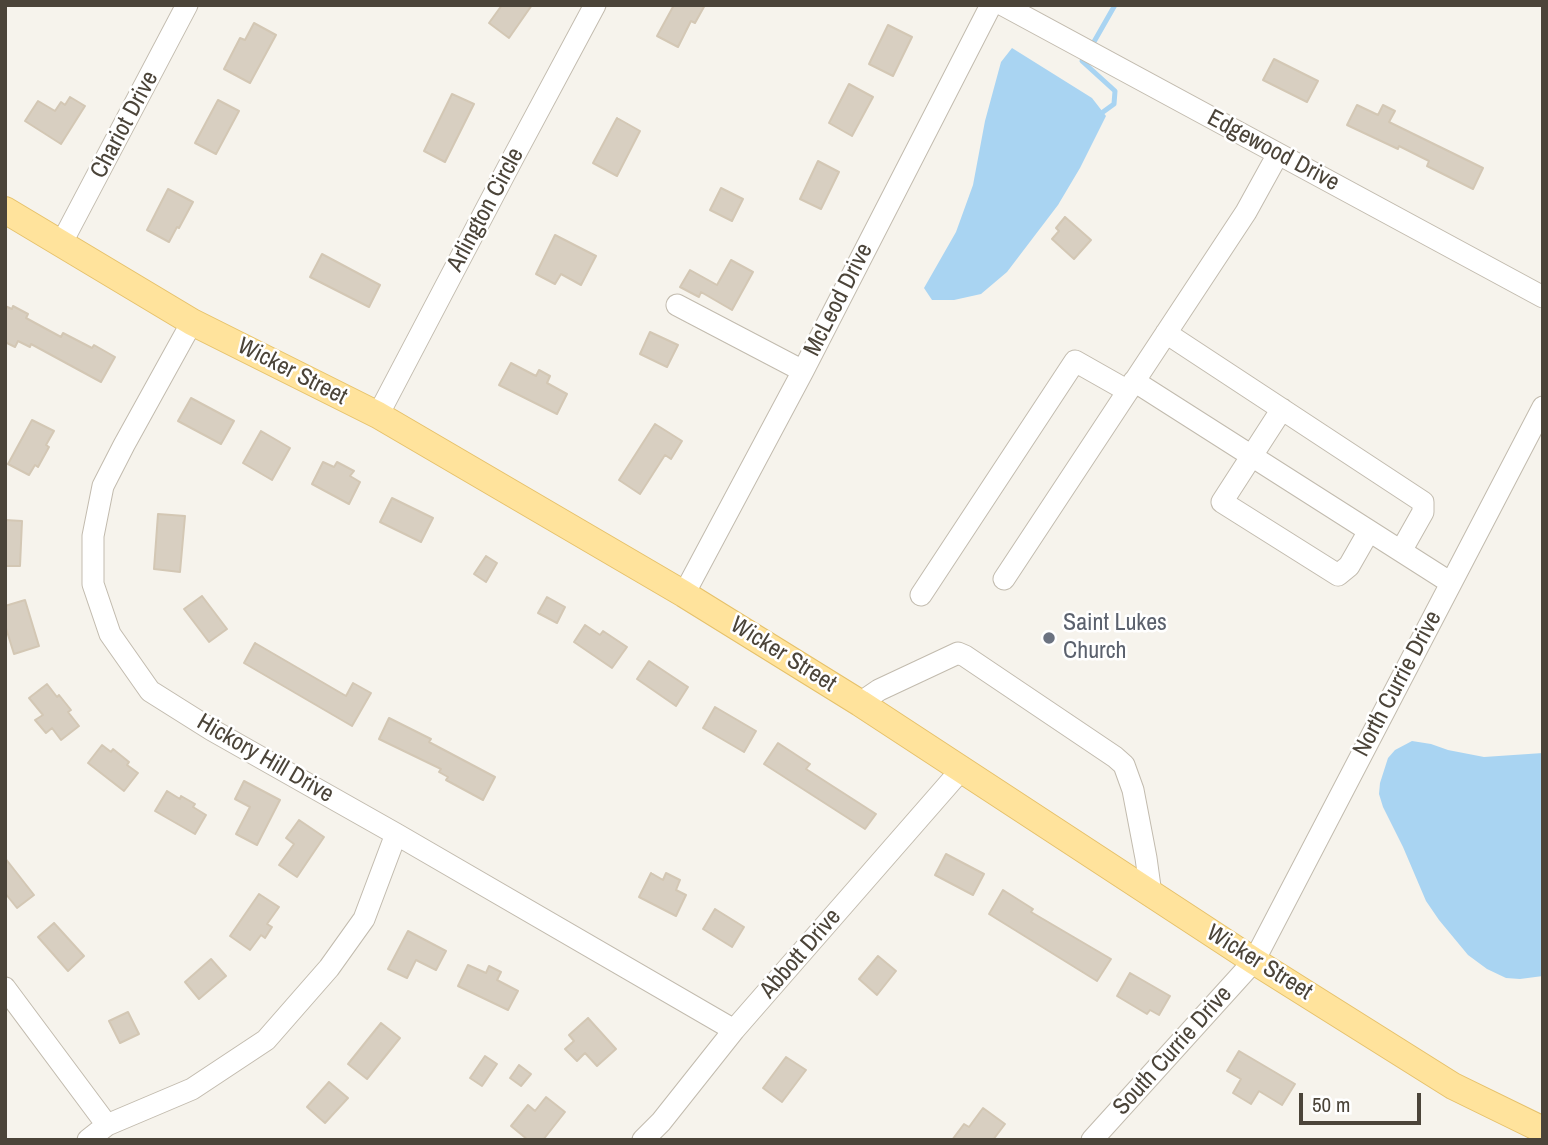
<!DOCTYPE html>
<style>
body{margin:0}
#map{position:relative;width:1548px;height:1145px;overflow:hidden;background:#f6f3ec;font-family:"Archivo Narrow",sans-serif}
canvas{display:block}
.frame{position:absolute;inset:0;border:7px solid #4b4439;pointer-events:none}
.scale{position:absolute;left:1299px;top:1093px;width:122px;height:32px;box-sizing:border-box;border:4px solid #4b4439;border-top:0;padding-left:9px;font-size:21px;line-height:24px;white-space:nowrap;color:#4b4439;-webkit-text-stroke:5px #fff;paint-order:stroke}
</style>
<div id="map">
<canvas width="1548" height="1145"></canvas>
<div class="frame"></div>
<div class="scale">50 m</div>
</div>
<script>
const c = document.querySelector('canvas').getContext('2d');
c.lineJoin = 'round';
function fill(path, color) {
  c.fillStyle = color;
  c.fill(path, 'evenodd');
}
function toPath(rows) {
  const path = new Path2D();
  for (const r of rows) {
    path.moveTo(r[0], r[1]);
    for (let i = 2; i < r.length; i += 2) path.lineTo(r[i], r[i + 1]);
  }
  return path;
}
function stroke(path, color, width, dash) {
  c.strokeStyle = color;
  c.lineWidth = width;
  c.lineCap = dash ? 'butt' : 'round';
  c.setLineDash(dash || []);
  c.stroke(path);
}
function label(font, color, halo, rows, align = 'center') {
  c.font = font + ' "Archivo Narrow",sans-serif';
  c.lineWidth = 5;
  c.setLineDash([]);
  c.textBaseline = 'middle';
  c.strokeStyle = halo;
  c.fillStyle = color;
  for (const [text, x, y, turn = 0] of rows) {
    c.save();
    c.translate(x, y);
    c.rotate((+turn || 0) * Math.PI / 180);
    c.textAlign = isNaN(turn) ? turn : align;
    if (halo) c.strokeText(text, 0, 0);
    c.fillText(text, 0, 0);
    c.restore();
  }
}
fill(toPath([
 [1012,48,1092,98,1106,116,1080,168,1058,205,1007,272,981,294,954,300,932,300,924,288,956,232,973,185,985,121,1001,62],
 [1412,741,1431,744,1448,750,1484,757,1543,753,1543,976,1520,979,1506,978,1487,969,1468,955,1439,920,1426,901,1403,847,1383,807,1379,794,1380,783,1388,758,1395,750]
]), '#a9d4f2');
stroke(toPath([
 [1091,47,1115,5],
 [1086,55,1082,61,1115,91,1114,104,1103,112]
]), '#a9d4f2', 5);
const building = toPath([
 [502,5,532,5,509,38,489,23,502,5],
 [674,5,705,5,695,23,691,21,678,47,657,36,674,5],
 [254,23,276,35,250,83,224,69,240,38,245,40,254,23],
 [888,25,912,37,893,76,869,64,888,25],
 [1274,59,1318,81,1307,102,1263,80,1274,59],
 [849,84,873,97,852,136,829,123,849,84],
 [452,94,474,104,445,162,424,151,452,94],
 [70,97,85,106,61,144,25,121,38,101,55,111,61,102,65,105,70,97],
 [218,100,239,111,216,154,195,143,218,100],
 [1357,105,1378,115,1383,105,1395,111,1389,122,1483,168,1473,189,1427,166,1429,161,1399,146,1398,149,1347,125,1357,105],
 [617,118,640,131,617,176,593,163,617,118],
 [818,161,839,172,821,209,800,199,818,161],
 [721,188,743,199,732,221,710,210,721,188],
 [168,189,193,202,179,228,177,227,169,242,147,230,168,189],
 [1065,217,1091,240,1074,259,1052,239,1059,231,1056,228,1065,217],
 [555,235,596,256,581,285,561,274,555,284,536,274,555,235],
 [322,254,380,285,369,307,310,277,322,254],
 [731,260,753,272,732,310,701,292,699,297,680,287,690,270,717,285,731,260],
 [5,306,12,309,13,306,28,314,26,318,61,337,63,333,92,348,94,345,115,357,101,382,31,344,30,347,18,341,15,347,5,342,5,306],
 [650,332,678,345,667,367,640,354,650,332],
 [511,363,536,376,539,370,550,376,547,383,567,394,557,414,499,385,511,363],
 [191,398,234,421,221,444,178,421,191,398],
 [32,420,54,431,46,445,49,447,38,467,35,465,29,475,8,464,32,420],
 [655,424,682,441,671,459,665,455,640,494,619,480,655,424],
 [261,431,290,448,272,480,243,463,261,431],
 [323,462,334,467,337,462,354,471,350,476,360,482,349,504,312,484,323,462],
 [392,498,433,518,421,542,380,522,392,498],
 [158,514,185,516,180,572,154,569,158,514],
 [5,520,22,521,20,566,5,566,5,520],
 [486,556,497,563,486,582,474,574,486,556],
 [202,596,227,629,209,642,184,609,202,596],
 [547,597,565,607,557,623,538,613,547,597],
 [25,600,39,646,14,654,5,625,5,606,25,600],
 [585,625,600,635,603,631,627,647,612,668,574,642,585,625],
 [255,643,346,696,353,683,371,693,352,726,244,663,255,643],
 [649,661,688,687,676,706,637,679,649,661],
 [47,684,57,697,59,695,71,710,68,712,79,726,61,740,52,728,46,733,35,720,43,715,29,698,47,684],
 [715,707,756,731,744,752,703,728,715,707],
 [389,718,431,739,429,742,495,777,483,800,446,780,448,777,439,772,441,769,379,739,389,718],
 [778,743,810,764,806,769,876,814,865,829,764,764,778,743],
 [102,745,111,752,113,749,129,762,127,765,138,773,124,791,88,763,102,745],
 [244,781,280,800,257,845,236,834,250,807,235,799,244,781],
 [167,791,180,799,181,796,195,804,193,807,206,815,195,834,155,811,167,791],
 [299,820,324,837,297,877,279,865,294,844,286,838,299,820],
 [946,854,984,874,973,895,935,875,946,854],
 [5,858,34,895,17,908,5,893,5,858],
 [651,873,663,880,666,873,680,880,676,890,686,895,676,916,639,897,651,873],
 [1003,890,1033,909,1031,912,1111,959,1097,981,989,914,1003,890],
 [259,894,279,907,267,924,272,927,265,938,261,935,250,950,230,936,259,894],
 [715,909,744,927,732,947,703,929,715,909],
 [54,923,84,956,68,971,38,937,54,923],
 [408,931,446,951,436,970,416,960,407,978,388,969,408,931],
 [878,956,896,971,877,995,859,979,878,956],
 [211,959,226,976,199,999,185,982,211,959],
 [468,965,486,973,489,966,501,972,497,980,518,991,508,1010,458,986,468,965],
 [1130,973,1170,996,1159,1015,1150,1010,1147,1014,1117,996,1130,973],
 [128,1012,139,1034,120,1043,109,1021,128,1012],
 [588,1018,616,1049,597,1066,585,1053,577,1061,565,1049,574,1041,569,1035,588,1018],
 [381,1023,400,1038,367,1079,348,1064,381,1023],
 [1239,1051,1295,1084,1282,1105,1259,1091,1251,1104,1233,1093,1241,1079,1227,1071,1239,1051],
 [485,1056,497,1064,482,1086,470,1078,485,1056],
 [786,1057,806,1070,782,1102,763,1088,786,1057],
 [519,1065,531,1074,521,1086,510,1078,519,1065],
 [329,1082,348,1098,325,1123,307,1107,329,1082],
 [546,1097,565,1112,543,1140,528,1140,511,1126,528,1105,535,1111,546,1097],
 [983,1108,1005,1124,993,1140,952,1140,964,1124,969,1127,983,1108]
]);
fill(building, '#d8cfc1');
stroke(building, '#d3c7b4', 2);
const minor = toPath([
 [1003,5,1543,297],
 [61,244,187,5],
 [677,305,803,371],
 [192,322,124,445,103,486,93,536,93,584,110,634,150,691,212,730,396,834,734,1030],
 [1166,333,1423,502,1423,512,1401,551],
 [1134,381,1451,583],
 [1282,409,1222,502,1338,575,1349,566,1369,531],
 [378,415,513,158,595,5],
 [1004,579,1246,212,1278,154],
 [684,594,803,371,991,5],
 [921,595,1075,361,1128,391],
 [860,703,879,690,958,653,965,656,1115,757,1124,765,1133,790,1146,858,1151,894],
 [5,988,107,1125],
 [88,1140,107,1125,192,1089,266,1040,329,968,364,919,396,834],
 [643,1140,661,1122,734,1030,961,770],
 [1092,1140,1254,961,1543,407]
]);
const major = toPath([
 [5,210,192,322,378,415,684,594,860,703,1254,961,1453,1086,1543,1130]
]);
stroke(minor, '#c2bbae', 23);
stroke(major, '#e6c16a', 28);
stroke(minor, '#fff', 21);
stroke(major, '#ffe39c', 26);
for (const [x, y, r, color] of [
 [1049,638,7,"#6b7280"]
]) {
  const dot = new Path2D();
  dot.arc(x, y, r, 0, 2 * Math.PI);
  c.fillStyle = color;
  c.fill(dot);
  stroke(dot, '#fff', 2.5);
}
label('24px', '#4b4439', '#fff', [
 ["Chariot Drive",125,125,-62],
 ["Edgewood Drive",1273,151,28],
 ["Arlington Circle",486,210,-62],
 ["McLeod Drive",839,300,-63],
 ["Wicker Street",292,372,27],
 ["Wicker Street",783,655,32],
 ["North Currie Drive",1398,684,-62],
 ["Hickory Hill Drive",265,759,30],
 ["Abbott Drive",801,954,-49],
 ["Wicker Street",1259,963,32],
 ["South Currie Drive",1173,1051,-48]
]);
label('24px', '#5b616d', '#fff', [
 ["Saint Lukes",1063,624],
 ["Church",1063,652]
], 'left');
</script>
